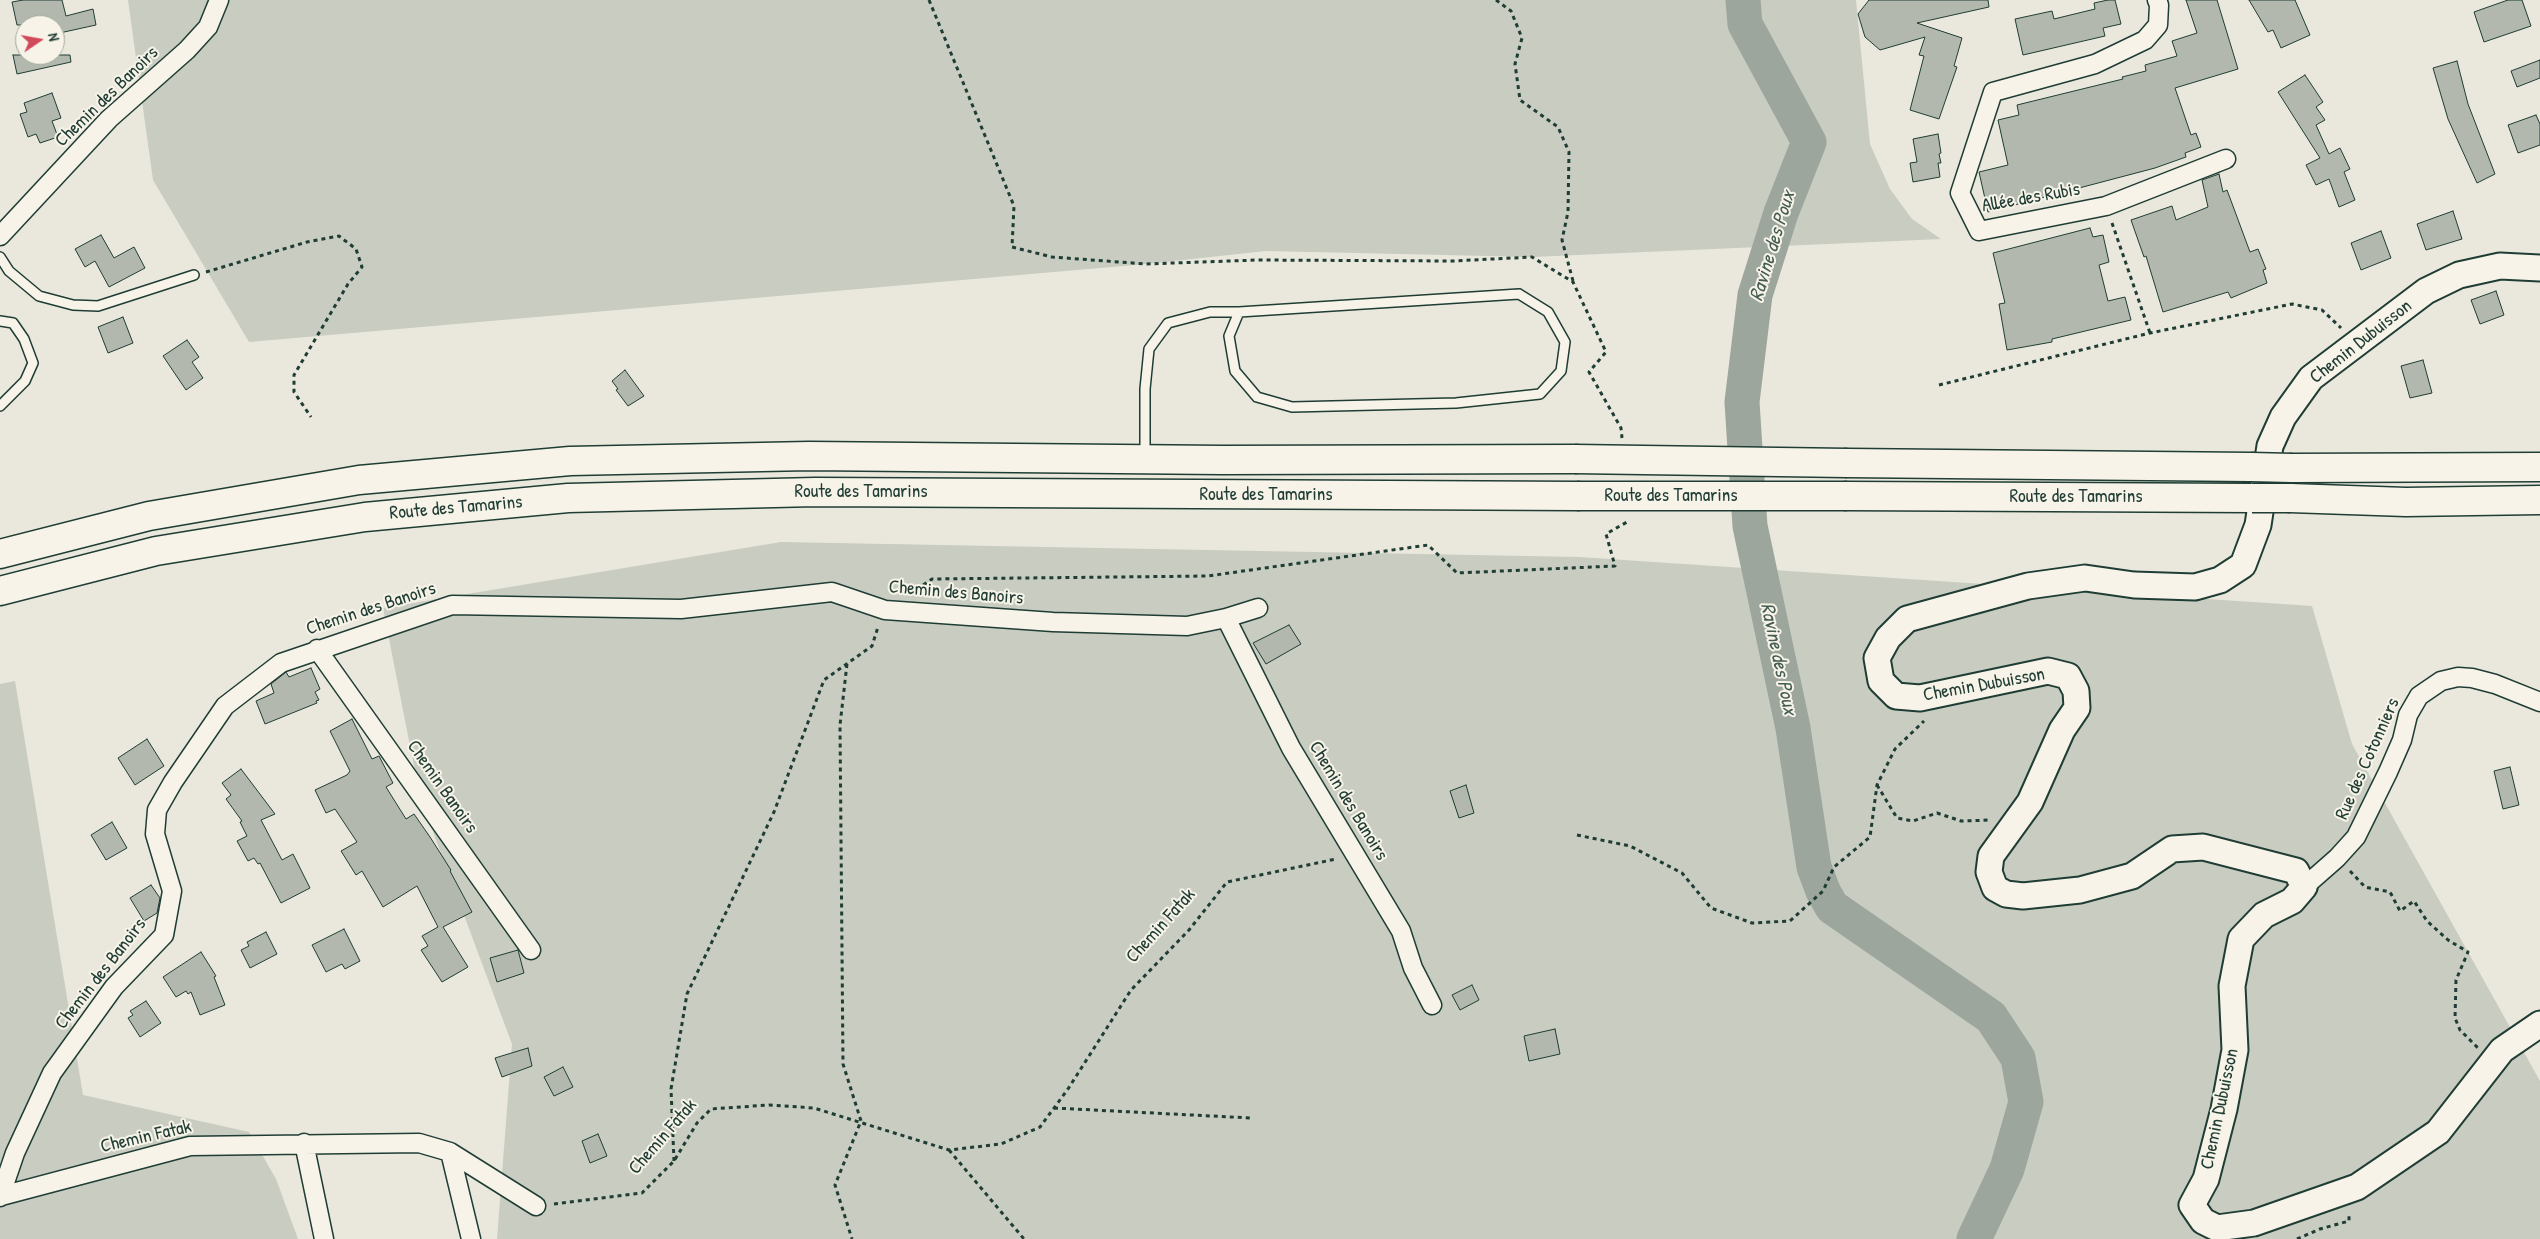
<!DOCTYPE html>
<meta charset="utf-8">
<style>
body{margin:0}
#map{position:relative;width:2540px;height:1239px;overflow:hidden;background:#eae8dd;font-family:"Patrick Hand",sans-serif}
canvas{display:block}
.north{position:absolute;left:15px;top:15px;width:50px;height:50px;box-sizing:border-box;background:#f7f3e8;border:1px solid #a1aaa0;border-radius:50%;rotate:78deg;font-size:14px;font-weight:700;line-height:20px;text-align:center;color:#1f3d34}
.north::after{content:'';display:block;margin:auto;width:18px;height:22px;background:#d1495b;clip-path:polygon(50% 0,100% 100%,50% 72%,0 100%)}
</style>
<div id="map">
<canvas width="2540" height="1239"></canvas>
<div class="north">N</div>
</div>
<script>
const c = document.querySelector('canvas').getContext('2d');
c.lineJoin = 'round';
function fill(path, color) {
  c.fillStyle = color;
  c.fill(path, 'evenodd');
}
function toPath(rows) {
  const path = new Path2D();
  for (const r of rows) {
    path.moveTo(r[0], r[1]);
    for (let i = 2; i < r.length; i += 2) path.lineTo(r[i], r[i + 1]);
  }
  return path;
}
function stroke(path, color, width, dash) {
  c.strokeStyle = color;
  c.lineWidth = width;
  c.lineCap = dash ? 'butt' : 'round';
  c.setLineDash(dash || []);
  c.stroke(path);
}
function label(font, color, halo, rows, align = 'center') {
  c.font = font + ' "Patrick Hand",sans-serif';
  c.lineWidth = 4;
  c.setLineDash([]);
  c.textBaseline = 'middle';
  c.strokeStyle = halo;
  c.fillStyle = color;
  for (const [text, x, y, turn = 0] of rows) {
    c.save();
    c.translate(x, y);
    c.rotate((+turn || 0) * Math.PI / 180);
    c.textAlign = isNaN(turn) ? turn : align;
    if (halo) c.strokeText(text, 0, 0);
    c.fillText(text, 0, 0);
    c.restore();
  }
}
fill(toPath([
 [128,0,1856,0,1870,144,1890,189,1912,219,1941,239,1532,257,1266,251,1146,264,249,342,153,180],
 [781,542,1579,557,2312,606,2352,744,2540,1081,2540,1239,497,1239,512,1044,420,797,383,608],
 [15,681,83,1095,249,1132,276,1179,298,1239,0,1239,0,684]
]), '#c8ccc1');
stroke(toPath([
 [1743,0,1745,24,1809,142,1781,213,1755,295,1742,402,1750,526,1793,728,1814,867,1823,891,1832,907,1991,1017,2018,1058,2026,1102,2007,1169,1974,1239]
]), '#9ca69c', 35);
const building = toPath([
 [23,0,62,0,66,16,93,9,96,25,55,34,55,25,17,25,12,2,23,0],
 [1869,0,1988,0,1989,7,1917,23,1962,38,1954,66,1957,67,1939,119,1910,110,1924,56,1919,55,1925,37,1880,50,1865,37,1858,14,1869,0],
 [2108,0,2115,0,2121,24,2103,28,2105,36,2023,55,2015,19,2052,11,2054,19,2095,9,2094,3,2108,0],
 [2186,0,2217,0,2238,69,2175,88,2191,135,2196,133,2201,147,2185,153,2186,157,2155,168,1988,212,1979,172,2008,165,1998,120,2019,115,2017,105,2123,79,2122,77,2146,71,2145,65,2177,56,2172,41,2197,33,2186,0],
 [2249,0,2295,0,2310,35,2281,48,2273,30,2268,32,2249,0],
 [2508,0,2522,0,2531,26,2484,42,2474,12,2508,0],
 [13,55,70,55,71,62,17,74,13,55],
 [2540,60,2540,78,2517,87,2511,71,2540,60],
 [2457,61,2468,104,2495,174,2477,183,2448,119,2433,68,2457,61],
 [2305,75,2323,102,2316,107,2325,120,2316,125,2329,154,2340,148,2350,169,2344,172,2355,200,2339,207,2329,179,2316,185,2306,165,2320,158,2278,92,2305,75],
 [52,93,61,118,52,121,58,137,40,143,36,134,28,137,20,114,27,112,24,103,52,93],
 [2536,115,2540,124,2540,145,2518,153,2508,125,2536,115],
 [1938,134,1941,153,1939,154,1941,163,1938,163,1940,177,1913,182,1910,163,1917,162,1913,139,1938,134],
 [2219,174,2223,192,2227,190,2250,252,2258,249,2266,269,2263,270,2267,283,2231,298,2228,292,2163,312,2146,256,2144,257,2131,220,2172,206,2176,220,2208,207,2202,180,2219,174],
 [2453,211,2462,239,2426,250,2417,224,2453,211],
 [2090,228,2093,237,2103,235,2109,262,2099,265,2108,301,2125,297,2131,320,2052,339,2052,342,2007,350,1999,304,2005,303,1993,253,2090,228],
 [2381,231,2391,258,2361,270,2351,243,2381,231],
 [101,235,114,258,134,247,145,268,109,287,95,261,85,267,75,249,101,235],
 [2496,291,2504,315,2480,324,2471,300,2496,291],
 [123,317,133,343,108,353,98,327,123,317],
 [187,340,199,357,192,362,203,378,186,390,163,356,187,340],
 [2423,360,2432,393,2410,398,2401,366,2423,360],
 [625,370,644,396,628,406,616,390,618,389,612,381,625,370],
 [1289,625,1301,644,1266,664,1253,643,1289,625],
 [311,668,320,689,315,692,319,700,316,701,317,703,265,724,256,701,274,693,271,684,286,672,289,677,311,668],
 [352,719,372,759,379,756,393,783,386,787,406,819,414,814,430,837,451,870,450,871,472,912,443,927,468,967,442,982,421,950,428,946,422,936,438,927,417,886,383,907,362,871,356,875,341,851,357,842,335,809,326,813,315,790,347,775,350,771,330,731,352,719],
 [147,739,164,766,135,785,118,758,147,739],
 [2510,767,2519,805,2503,809,2494,771,2510,767],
 [241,769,275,814,261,820,282,860,293,854,310,888,281,903,260,863,258,864,254,858,248,861,237,841,247,836,240,822,242,821,226,799,231,795,222,783,241,769],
 [1466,785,1474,813,1459,818,1450,791,1466,785],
 [112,822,127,848,106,860,91,835,112,822],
 [151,885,160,898,157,913,144,921,130,898,151,885],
 [344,929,360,961,345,969,342,964,326,972,312,945,344,929],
 [266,932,277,954,250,968,241,950,249,946,247,942,266,932],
 [518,950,524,973,497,982,490,958,518,950],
 [201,952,216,976,214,977,225,1005,200,1015,191,992,188,994,186,991,176,997,163,977,201,952],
 [1472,985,1479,1000,1460,1010,1452,995,1472,985],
 [146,1001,161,1023,140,1037,128,1018,133,1015,130,1011,146,1001],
 [1555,1029,1560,1054,1529,1061,1524,1036,1555,1029],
 [528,1048,532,1066,502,1077,495,1058,528,1048],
 [563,1067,573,1087,554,1096,544,1077,563,1067],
 [598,1134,607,1156,590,1163,582,1141,598,1134]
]);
fill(building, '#b2b8ae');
stroke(building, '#1f3d34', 1);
const lane = toPath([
 [0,257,9,271,39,296,73,305,98,306,194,275],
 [1519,294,1548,312,1565,342,1561,371,1540,394,1456,403,1292,407,1257,397,1235,371,1229,336,1239,312,1519,294],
 [0,321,13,323,24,339,33,363,25,381,0,406],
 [1145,457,1145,389,1149,349,1168,323,1210,312,1239,312]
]);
const street = toPath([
 [2157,0,2159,5,2158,25,2145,40,2095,64,1993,92,1960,193,1979,231,2106,206,2226,159],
 [0,236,109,119,187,50,208,27,219,0],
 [1226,618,1291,748,1401,931,1413,968,1432,1005],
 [317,649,531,950],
 [2304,887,2337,858,2356,837,2388,772,2402,740,2408,715,2419,696,2441,681,2458,677,2472,678,2495,684,2540,702],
 [304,1143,324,1239],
 [450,1152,471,1239],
 [1,1196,190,1146,419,1143,450,1152,536,1206],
 [0,1197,15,1153,52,1073,114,987,164,935,172,891,155,834,157,810,173,782,225,706,281,663,452,605,681,609,832,592,885,610,1053,622,1187,626,1226,618,1258,608]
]);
const secondary = toPath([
 [2540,268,2500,266,2459,275,2426,291,2311,378,2283,417,2270,446,2258,525,2243,565,2220,580,2195,587,2134,585,2085,578,2028,586,1907,619,1888,638,1877,658,1881,681,1896,696,1920,698,2048,671,2068,676,2076,691,2077,708,2062,730,2030,802,1991,856,1989,872,1995,888,2006,894,2023,896,2080,890,2132,876,2172,849,2203,847,2296,871,2304,887,2292,901,2264,915,2241,939,2232,986,2235,1050,2224,1109,2206,1179,2192,1205,2203,1221,2217,1228,2254,1223,2357,1187,2438,1132,2502,1050,2540,1024]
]);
const highway = toPath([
 [1847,463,2251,467],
 [2292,468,2540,467],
 [1847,496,2252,498],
 [2290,498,2406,502,2540,500],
 [0,554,149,516,359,480,570,461,809,456,1222,460,1575,459],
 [0,591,156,551,365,517,568,498,815,492,1577,496]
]);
stroke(lane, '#1f3d34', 12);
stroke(street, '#1f3d34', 21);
stroke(secondary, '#1f3d34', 29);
stroke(highway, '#1f3d34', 31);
stroke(toPath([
 [929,0,1014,206,1012,247,1052,257,1146,264,1258,260,1453,261,1532,257,1573,282,1606,352,1589,372,1621,428,1622,438],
 [1496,0,1511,11,1522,38,1515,64,1520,100,1558,127,1569,152,1568,212,1562,240,1573,281],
 [2112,223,2150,333],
 [206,272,307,242,339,236,356,249,362,267,348,284,294,375,294,392,311,417],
 [1939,385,2150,333,2292,304,2322,310,2341,328],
 [910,594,932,579,1208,576,1428,545,1457,573,1615,566,1606,534,1627,522,1627,519],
 [847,664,840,725,843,1064,861,1121,835,1185,852,1239],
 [1877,785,1897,818,1913,821,1937,813,1961,821,1991,820],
 [1577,835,1630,846,1682,873,1711,908,1752,923,1790,921,1823,891,1834,867,1870,837,1877,785,1895,749,1924,721],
 [2350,871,2365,887,2390,892,2400,911,2414,901,2427,921,2448,940,2468,952,2456,980,2455,1018,2460,1030,2478,1048],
 [1054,1108,1251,1118],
 [949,1150,1024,1239],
 [674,1161,671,1089,687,994,774,812,824,680,872,646,878,627],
 [554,1204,642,1193,674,1161,697,1123,711,1109,769,1105,814,1108,949,1150,1001,1144,1040,1127,1068,1089,1131,990,1189,930,1227,882,1336,859],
 [2297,1239,2320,1229,2349,1221,2349,1213]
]), '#1f3d34', 3, [4, 4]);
stroke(lane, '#f7f3e8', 9);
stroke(street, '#f7f3e8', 18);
stroke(secondary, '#f7f3e8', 25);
stroke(highway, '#f7f3e8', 28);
const highwayBridge = toPath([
 [1575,459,1847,463],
 [2251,467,2292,468],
 [1577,496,1847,496],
 [2252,498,2290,498]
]);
stroke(highwayBridge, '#1f3d34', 31, []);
stroke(highwayBridge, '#f7f3e8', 28);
label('19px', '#1f3d34', '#f7f3e8', [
 ["Chemin des Banoirs",107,97,-44],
 ["Allée des Rubis",2031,198,-10],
 ["Chemin Dubuisson",2361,342,-38],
 ["Route des Tamarins",861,492],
 ["Route des Tamarins",1266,495],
 ["Route des Tamarins",1671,496],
 ["Route des Tamarins",2076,497],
 ["Route des Tamarins",456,508,-5],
 ["Chemin des Banoirs",956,593,5],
 ["Chemin des Banoirs",371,609,-18],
 ["Chemin Dubuisson",1984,685,-10],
 ["Rue des Cotonniers",2368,759,-66],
 ["Chemin Banoirs",442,787,55],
 ["Chemin des Banoirs",1348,801,59],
 ["Chemin Fatak",1161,926,-48],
 ["Chemin des Banoirs",101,974,-52],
 ["Chemin Dubuisson",2220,1109,-78],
 ["Chemin Fatak",146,1137,-13],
 ["Chemin Fatak",663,1137,-49]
]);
label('italic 20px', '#445c53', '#f7f3e8', [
 ["Ravine des Poux",1773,246,-73],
 ["Ravine des Poux",1778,659,78]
]);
</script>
